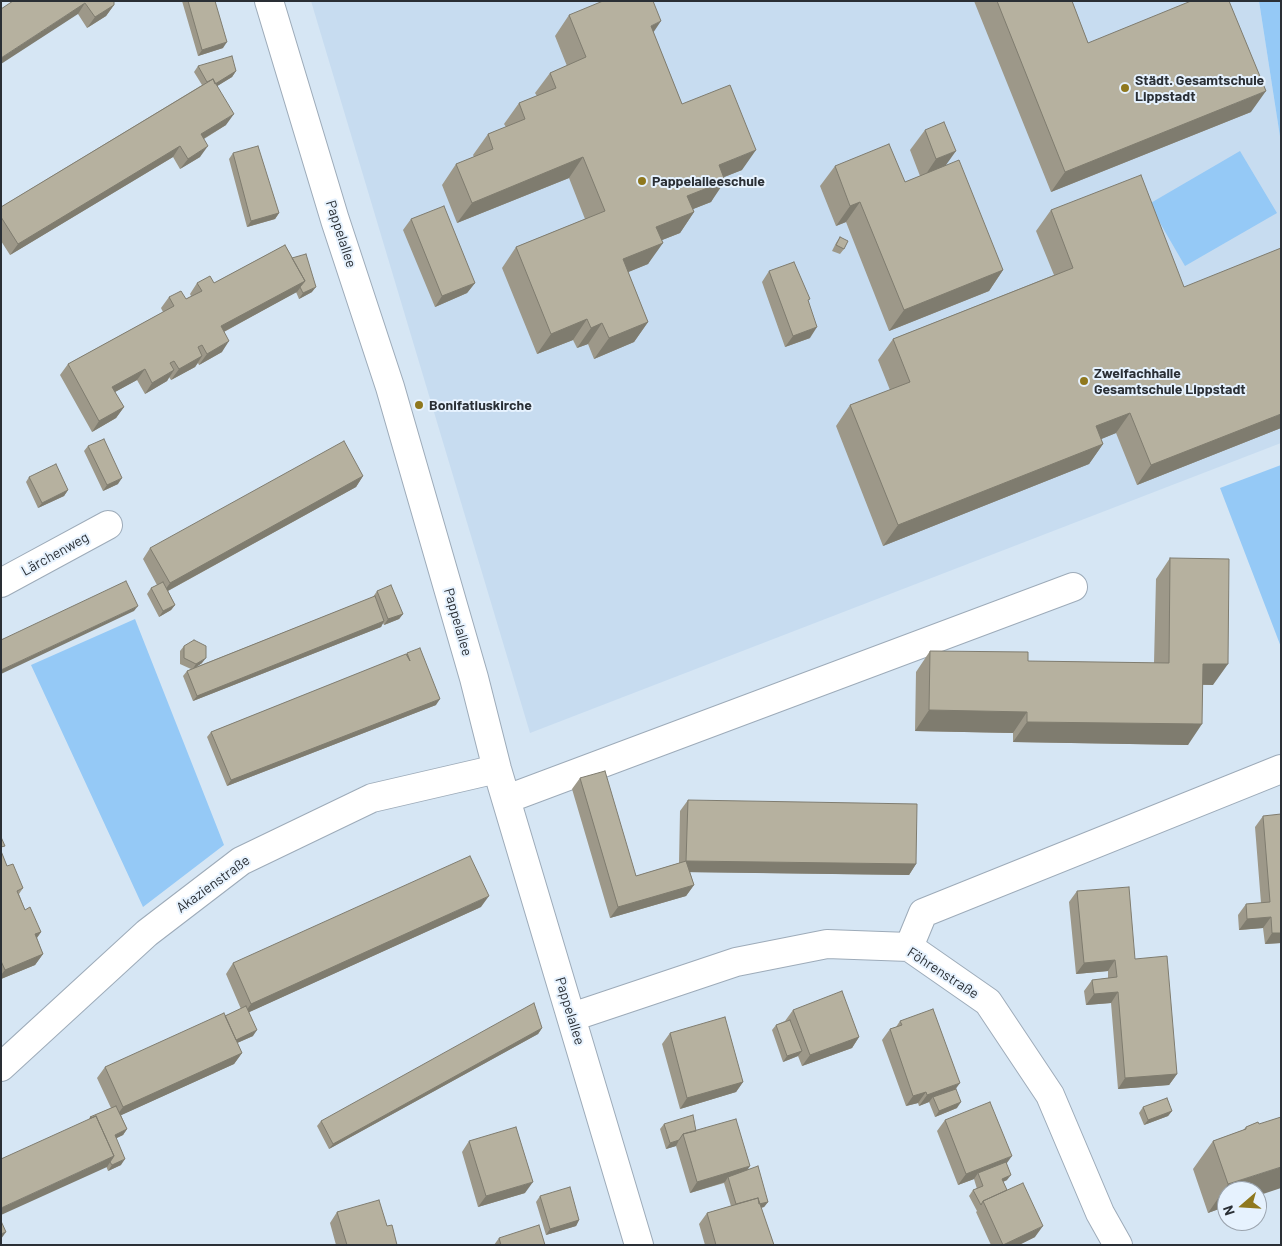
<!DOCTYPE html>
<meta charset="utf-8">
<style>
body{margin:0}
#map{position:relative;width:1282px;height:1246px;overflow:hidden;background:#d6e6f4;font-family:Barlow,sans-serif}
canvas{display:block}
.frame{position:absolute;inset:0;border:2px solid #2a2f35;pointer-events:none}
.north{position:absolute;left:1217px;top:1181px;width:50px;height:50px;box-sizing:border-box;background:#e6f2fe;border:1px solid #9ba4ae;border-radius:50%;rotate:251deg;font-size:14px;font-weight:700;line-height:20px;text-align:center;color:#2a2f35}
.north::after{content:'';display:block;margin:auto;width:18px;height:22px;background:#8f781e;clip-path:polygon(50% 0,100% 100%,50% 72%,0 100%)}
</style>
<div id="map">
<canvas width="1282" height="1246"></canvas>
<div class="frame"></div>
<div class="north">N</div>
</div>
<script>
const c = document.querySelector('canvas').getContext('2d');
c.lineJoin = 'round';
function fill(path, color) {
  c.fillStyle = color;
  c.fill(path, 'evenodd');
}
function toPath(rows) {
  const path = new Path2D();
  for (const r of rows) {
    path.moveTo(r[0], r[1]);
    for (let i = 2; i < r.length; i += 2) path.lineTo(r[i], r[i + 1]);
  }
  return path;
}
function stroke(path, color, width, dash) {
  c.strokeStyle = color;
  c.lineWidth = width;
  c.lineCap = dash ? 'butt' : 'round';
  c.setLineDash(dash || []);
  c.stroke(path);
}
function label(font, color, halo, rows, align = 'center') {
  c.font = font + ' Barlow,sans-serif';
  c.lineWidth = 4;
  c.setLineDash([]);
  c.textBaseline = 'middle';
  c.strokeStyle = halo;
  c.fillStyle = color;
  for (const [text, x, y, turn = 0] of rows) {
    c.save();
    c.translate(x, y);
    c.rotate((+turn || 0) * Math.PI / 180);
    c.textAlign = isNaN(turn) ? turn : align;
    if (halo) c.strokeText(text, 0, 0);
    c.fillText(text, 0, 0);
    c.restore();
  }
}
fill(toPath([
 [311,1,1259,1,1281,143,1281,443,530,733]
]), '#c7dcf0');
fill(toPath([
 [1259,1,1281,1,1281,143],
 [1240,151,1277,213,1185,266,1149,204],
 [1281,465,1281,647,1220,488],
 [135,619,224,845,143,907,31,665]
]), '#95c9f6');
const minor = toPath([
 [269,1,335,220,390,387,474,678,497,769,639,1245],
 [1,583,108,525],
 [507,799,1073,587],
 [909,947,923,913,1281,769],
 [572,1017,736,962,827,944,909,947,988,1002,1050,1095,1100,1213,1118,1245],
 [1,1067,147,933,241,861,372,798,497,769]
]);
stroke(minor, '#9dabb9', 30);
stroke(minor, '#fff', 28);
fill(toPath([
 [13,1,114,5,106,16,87,28,78,14],
 [182,1,215,1,223,48,198,56],
 [974,1,1072,1,1088,43,1251,112,1051,192],
 [569,15,653,32,682,104,742,170,724,177,711,202,693,209,694,212,680,233,662,240,648,264,628,272,648,322,634,342,594,359,588,344,577,348,573,340,537,354,502,268,516,247,585,219,569,178,457,223,442,185,456,164,474,157,473,155,488,134,506,127,504,124,519,103,537,96,535,93,550,73,567,66,555,36],
 [198,66,236,71,232,77,217,86,226,125,204,139,200,157,180,169,173,157,10,255,1,241,1,207,202,85,194,72],
 [925,130,946,166,1003,270,989,291,889,331,846,222,836,226,820,186,835,166,905,182,920,176,910,150],
 [233,153,279,213,275,219,247,227,229,159],
 [1051,210,1184,287,1281,428,1137,485,1116,433,1101,439,1103,444,1089,464,883,546,836,426,850,405,890,390,878,360,893,339,1054,275,1036,231],
 [411,219,475,283,467,293,435,307,403,230],
 [840,237,844,249,840,254,832,251,836,243],
 [285,245,312,292,299,299,296,292,224,332,222,352,199,365,198,363,195,367,171,380,169,377,167,381,145,394,137,380,115,392,124,407,116,418,92,432,60,375,68,364,163,312,161,308,169,297,186,299,191,296,190,294,197,283,214,283],
 [769,271,808,301,810,338,785,347,762,282],
 [88,446,118,484,103,491,84,451],
 [363,476,356,487,168,591,175,605,171,610,159,617,147,594,151,588,157,585,143,559,150,548],
 [29,477,68,490,64,496,38,508,26,482],
 [1170,558,1213,685,1203,685,1188,745,1013,742,1013,733,915,731,916,672,930,651,1028,661,1154,663,1156,579],
 [377,591,403,614,399,619,384,625,383,623,381,627,193,701,183,676,187,671,191,669,180,664,180,651,184,646,202,663,196,667,373,597],
 [407,653,436,705,227,786,207,737,211,732,405,655],
 [580,778,636,876,679,863,680,811,688,800,916,864,909,875,690,872,694,885,686,896,610,918,572,789],
 [1263,816,1281,943,1265,944,1263,928,1239,930,1238,915,1246,904,1261,903,1255,827],
 [1,851,7,866,23,888,19,894,25,910,41,932,37,938,43,954,35,965,1,979],
 [1077,891,1135,959,1177,1074,1169,1085,1118,1089,1111,1003,1086,1005,1084,991,1092,980,1108,978,1108,971,1076,974,1069,902],
 [481,907,249,1012,253,1036,237,1043,242,1053,234,1064,121,1115,127,1129,123,1135,116,1138,121,1165,108,1171,89,1119,90,1117,111,1108,97,1078,105,1067,241,1009,226,974,233,963],
 [793,1010,859,1037,852,1048,802,1066,798,1056,783,1062,772,1030,776,1025,785,1021],
 [900,1021,956,1089,957,1108,935,1117,929,1102,919,1106,918,1103,906,1106,882,1040,890,1029,896,1027],
 [542,1028,538,1034,329,1149,317,1126,321,1121],
 [670,1033,743,1082,736,1092,680,1109,662,1044],
 [1143,1107,1172,1111,1168,1116,1144,1125,1139,1113],
 [945,1120,1007,1163,1007,1180,1003,1182,1007,1190,1035,1237,1019,1245,991,1245,976,1212,977,1211,969,1196,973,1190,977,1189,974,1179,958,1185,937,1131],
 [1258,1122,1227,1191,1227,1206,1208,1213,1193,1169,1213,1141,1243,1130,1246,1127],
 [664,1124,696,1131,748,1170,768,1202,764,1207,761,1208,774,1245,705,1245,699,1224,707,1213,731,1206,724,1183,690,1193,676,1146,666,1149,660,1129],
 [469,1141,525,1193,478,1207,462,1152],
 [540,1196,579,1220,576,1226,546,1235,536,1202],
 [337,1212,387,1226,397,1245,336,1245,330,1223],
 [499,1238,545,1245,494,1245]
]), '#9d9889');
fill(toPath([
 [85,3,78,14,1,64,1,58],
 [114,5,106,16,87,28,95,17],
 [661,21,647,42,651,26],
 [227,42,223,48,198,56,202,50],
 [236,71,232,77,206,93,210,87],
 [1266,91,1251,112,1051,192,1065,172],
 [234,114,226,125,193,145,201,134],
 [180,146,173,157,10,255,18,244],
 [208,146,200,157,180,169,188,159],
 [756,150,742,170,704,185,719,165],
 [956,151,941,172,922,180,936,159],
 [583,157,569,178,457,223,472,203],
 [725,181,711,202,673,217,687,196],
 [860,202,846,222,836,226,850,206],
 [694,212,680,233,642,248,656,227],
 [279,213,275,219,247,227,251,221],
 [663,243,648,264,609,280,623,259],
 [1003,270,989,291,889,331,904,310],
 [305,281,297,292,214,337,221,326],
 [475,283,467,293,435,307,442,296],
 [316,287,312,292,299,299,303,293],
 [587,319,573,340,537,354,551,334],
 [648,322,634,342,594,359,609,338],
 [602,323,588,344,577,348,591,328],
 [817,327,810,338,785,347,793,336],
 [229,341,222,352,199,365,207,354],
 [202,356,195,367,171,380,179,369],
 [145,369,137,380,104,398,112,387],
 [174,370,167,381,145,394,152,383],
 [124,407,116,418,92,432,99,421],
 [1130,413,1116,433,1082,447,1096,426],
 [1281,414,1281,428,1137,485,1151,465],
 [1103,444,1089,464,883,546,898,525],
 [363,476,356,487,162,594,170,583],
 [122,478,118,484,103,491,107,485],
 [68,490,64,496,38,508,42,503],
 [175,605,171,610,159,617,163,611],
 [138,606,134,611,1,674,1,670],
 [403,614,399,619,384,625,388,619],
 [384,621,381,627,193,701,197,696],
 [206,658,202,663,192,670,196,664],
 [1203,664,1228,664,1213,685,1189,684],
 [440,699,436,705,227,786,231,780],
 [929,710,1027,712,1013,733,915,731],
 [1027,722,1202,724,1188,745,1013,742],
 [686,861,916,864,909,875,679,872],
 [694,885,686,896,610,918,618,907],
 [489,896,481,907,243,1015,251,1004],
 [1271,917,1263,928,1239,930,1247,919],
 [41,932,33,943,35,934],
 [1272,933,1281,933,1281,943,1265,944],
 [43,954,35,965,1,979,1,975,5,970],
 [1115,960,1108,971,1076,974,1084,963],
 [1118,992,1111,1003,1086,1005,1094,994],
 [542,1028,538,1034,329,1149,333,1144],
 [257,1030,253,1036,228,1047,231,1042],
 [859,1037,852,1048,802,1066,810,1055],
 [802,1051,798,1056,783,1062,787,1056],
 [242,1053,234,1064,115,1118,123,1107],
 [1177,1074,1169,1085,1118,1089,1125,1078],
 [743,1082,736,1092,680,1109,687,1098],
 [960,1083,952,1094,933,1097,929,1102,919,1106,927,1095],
 [926,1092,918,1103,906,1106,913,1096],
 [961,1102,957,1108,935,1117,939,1111],
 [1172,1111,1168,1116,1144,1125,1148,1120],
 [127,1129,123,1135,111,1141,115,1135],
 [679,1140,676,1146,666,1149,670,1143],
 [114,1156,107,1167,1,1215,1,1208],
 [1012,1156,1004,1167,978,1173,974,1179,958,1185,966,1174],
 [125,1159,121,1165,108,1171,112,1165],
 [750,1166,743,1177,728,1177,725,1182,690,1193,697,1182],
 [1281,1167,1281,1188,1257,1196,1257,1191,1227,1191,1227,1206,1208,1213,1228,1184],
 [1011,1175,1007,1180,998,1184,1002,1179],
 [533,1182,525,1193,478,1207,486,1196],
 [768,1202,764,1207,733,1214,737,1208],
 [579,1220,576,1226,546,1235,550,1229],
 [1043,1226,1035,1237,1019,1245,1003,1245],
 [6,1232,1,1239,1,1234]
]), '#7f7c6f');
const building = toPath([
 [13,1,114,1,114,5,95,17,85,3,1,58,1,9,13,1],
 [188,1,215,1,227,42,202,50,188,1],
 [603,1,653,1,661,21,651,26,682,104,730,85,756,150,719,165,725,181,687,196,694,212,656,227,663,243,623,259,648,322,609,338,602,323,591,328,587,319,551,334,516,247,605,211,583,157,472,203,456,164,493,149,488,134,525,119,519,103,556,88,550,73,586,57,569,15,603,1],
 [997,1,1072,1,1088,43,1191,1,1229,1,1266,91,1065,172,997,1],
 [232,56,236,71,215,84,213,79,207,82,198,66,232,56],
 [213,79,234,114,201,134,208,146,188,159,180,146,18,244,1,217,1,207,213,79],
 [944,122,956,151,936,159,925,130,944,122],
 [889,144,905,182,959,160,1003,270,904,310,860,202,850,206,835,166,889,144],
 [258,146,279,213,251,221,233,153,258,146],
 [1141,175,1184,287,1281,248,1281,414,1151,465,1130,413,1096,426,1103,444,898,525,850,405,910,382,893,339,1073,268,1051,210,1141,175],
 [444,206,475,283,442,296,411,219,444,206],
 [840,237,848,241,844,249,836,245,840,237],
 [285,245,305,281,221,326,229,341,207,354,202,345,198,347,202,356,179,369,174,361,170,363,174,370,152,383,145,369,112,387,124,407,99,421,68,364,174,306,169,297,181,291,186,299,202,291,197,283,210,276,214,283,285,245],
 [306,254,316,287,303,293,300,287,305,281,292,258,306,254],
 [794,262,810,299,808,300,817,327,793,336,769,271,794,262],
 [104,439,122,478,107,485,88,446,104,439],
 [344,441,363,476,170,583,150,548,344,441],
 [56,464,68,490,42,503,29,477,56,464],
 [1170,558,1229,559,1228,664,1203,664,1202,724,1027,722,1027,712,929,710,930,651,1028,652,1028,661,1169,663,1170,558],
 [126,581,138,606,1,670,1,640,126,581],
 [163,582,175,605,163,611,151,588,163,582],
 [391,585,403,614,388,619,377,591,391,585],
 [375,596,384,621,197,696,187,671,375,596],
 [194,640,206,646,206,658,196,664,184,658,184,646,194,640],
 [420,648,440,699,231,780,211,732,406,654,410,661,407,653,420,648],
 [605,771,636,876,686,861,688,800,917,804,916,864,686,861,694,885,618,907,580,778,605,771],
 [1281,814,1281,933,1272,933,1271,917,1247,919,1246,904,1270,902,1263,816,1281,814],
 [1,837,5,846,1,847,1,837],
 [1,851,7,866,13,864,23,888,17,891,25,910,30,907,41,932,35,934,43,954,5,970,1,961,1,851],
 [470,856,489,896,251,1004,233,963,470,856],
 [1129,887,1135,959,1167,956,1177,1074,1125,1078,1118,992,1094,994,1092,980,1117,977,1115,960,1084,963,1077,891,1129,887],
 [842,991,859,1037,810,1055,793,1010,842,991],
 [534,1003,542,1028,333,1144,321,1121,534,1003],
 [246,1006,257,1030,236,1040,225,1016,246,1006],
 [933,1009,960,1083,927,1095,926,1092,913,1096,890,1029,902,1025,900,1021,933,1009],
 [224,1013,242,1053,123,1107,105,1067,224,1013],
 [725,1017,743,1082,687,1098,670,1033,725,1017],
 [790,1020,802,1051,787,1056,776,1025,790,1020],
 [956,1089,961,1102,939,1111,933,1097,956,1089],
 [1167,1098,1172,1111,1148,1120,1143,1107,1167,1098],
 [990,1102,1012,1156,966,1174,945,1120,990,1102],
 [116,1106,127,1129,115,1135,125,1159,112,1165,110,1162,114,1156,96,1116,91,1118,90,1117,116,1106],
 [693,1115,696,1131,683,1134,679,1140,670,1143,664,1124,693,1115],
 [96,1116,114,1156,1,1208,1,1159,96,1116],
 [1281,1117,1281,1167,1228,1184,1213,1141,1246,1129,1246,1127,1258,1122,1259,1124,1281,1117],
 [736,1119,750,1166,697,1182,683,1134,736,1119],
 [516,1127,533,1182,486,1196,469,1141,516,1127],
 [1006,1162,1011,1175,1002,1179,1007,1190,983,1201,981,1205,973,1190,983,1186,978,1173,1006,1162],
 [758,1166,768,1202,759,1204,758,1198,736,1204,728,1177,758,1166],
 [1023,1183,1043,1226,1003,1245,983,1201,1023,1183],
 [570,1187,579,1220,550,1229,540,1196,570,1187],
 [758,1198,774,1245,716,1245,707,1213,758,1198],
 [379,1200,387,1226,392,1225,397,1245,347,1245,337,1212,379,1200],
 [1,1221,6,1232,1,1234,1,1221],
 [539,1225,545,1245,501,1245,499,1238,539,1225]
]);
fill(building, '#b6b19f');
stroke(building, '#7f7c6f', 1);
for (const [x, y, r, color] of [
 [1125,88,5,"#8f781e"],
 [642,181,5,"#8f781e"],
 [1084,381,5,"#8f781e"],
 [419,405,5,"#8f781e"]
]) {
  const dot = new Path2D();
  dot.arc(x, y, r, 0, 2 * Math.PI);
  c.fillStyle = color;
  c.fill(dot);
  stroke(dot, '#e6f2fe', 2);
}
label('bold 14px', '#2a2f35', '#e6f2fe', [
 ["Städt. Gesamtschule",1135,80],
 ["Lippstadt",1135,96],
 ["Pappelalleeschule",652,181],
 ["Zweifachhalle",1094,373],
 ["Gesamtschule Lippstadt",1094,389],
 ["Bonifatiuskirche",429,405]
], 'left');
label('14px', '#2a2f35', '#e6f2fe', [
 ["Pappelallee",341,234,72],
 ["Lärchenweg",55,554,-29],
 ["Pappelallee",458,622,74],
 ["Akazienstraße",213,884,-36],
 ["Föhrenstraße",943,973,33],
 ["Pappelallee",570,1011,73]
]);
</script>
